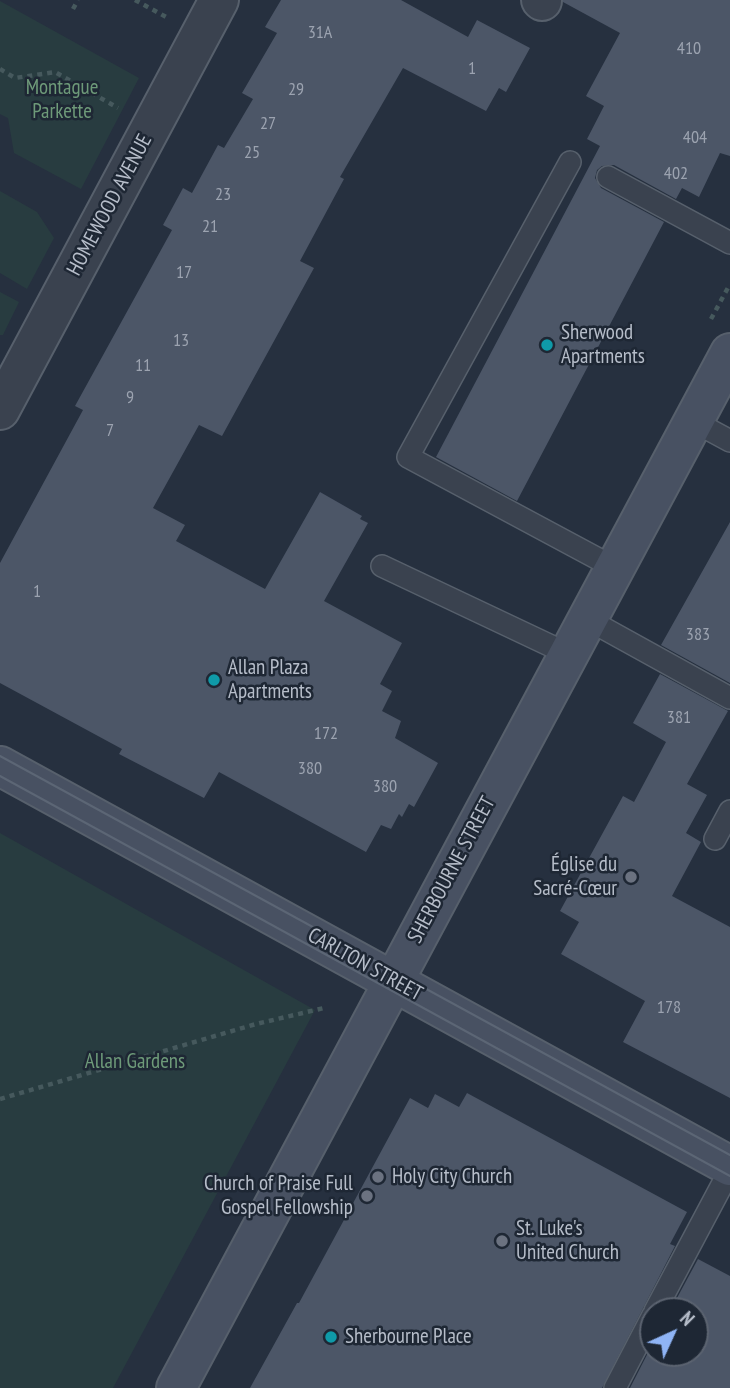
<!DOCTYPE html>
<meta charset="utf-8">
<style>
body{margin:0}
#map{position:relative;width:730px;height:1388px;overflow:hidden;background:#26303f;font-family:"PT Sans Narrow",sans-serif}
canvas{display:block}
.north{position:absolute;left:639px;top:1297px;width:70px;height:70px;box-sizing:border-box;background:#1e2734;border:2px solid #5b6370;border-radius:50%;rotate:45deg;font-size:19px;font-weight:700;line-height:28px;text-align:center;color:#b6bdc9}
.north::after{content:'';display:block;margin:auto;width:24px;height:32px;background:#8fb4f5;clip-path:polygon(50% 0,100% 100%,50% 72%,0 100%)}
</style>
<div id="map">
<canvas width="730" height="1388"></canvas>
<div class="north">N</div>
</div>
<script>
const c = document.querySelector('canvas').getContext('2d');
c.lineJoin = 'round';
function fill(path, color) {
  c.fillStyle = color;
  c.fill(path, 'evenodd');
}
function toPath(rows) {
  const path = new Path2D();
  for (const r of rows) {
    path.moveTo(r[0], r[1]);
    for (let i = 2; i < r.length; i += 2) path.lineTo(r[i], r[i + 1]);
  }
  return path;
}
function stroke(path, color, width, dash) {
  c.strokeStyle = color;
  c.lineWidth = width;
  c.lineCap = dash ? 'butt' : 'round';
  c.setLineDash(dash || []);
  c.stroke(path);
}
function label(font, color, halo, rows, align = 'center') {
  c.font = font + ' "PT Sans Narrow",sans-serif';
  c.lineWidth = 5;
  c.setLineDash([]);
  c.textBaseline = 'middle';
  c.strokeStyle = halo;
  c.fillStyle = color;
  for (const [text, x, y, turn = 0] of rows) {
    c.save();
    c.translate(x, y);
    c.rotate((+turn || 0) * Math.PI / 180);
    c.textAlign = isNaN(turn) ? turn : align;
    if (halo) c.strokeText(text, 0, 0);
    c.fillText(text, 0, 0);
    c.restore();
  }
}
fill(toPath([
 [0,1,139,78,81,189,14,153,8,118,0,114],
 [0,191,37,212,54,238,27,289,0,273],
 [0,292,19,302,3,335,0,335],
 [0,833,315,1010,113,1388,0,1388]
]), '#283c40');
fill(toPath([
 [281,0,401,0,468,37,477,20,530,48,506,92,499,88,486,111,403,68,340,177,344,179,300,261,314,268,222,436,199,425,153,508,185,525,176,541,265,589,320,492,362,516,360,519,368,523,324,601,402,643,380,684,392,691,382,711,401,721,395,738,438,763,414,807,409,804,402,817,399,814,391,829,381,825,366,852,219,772,204,798,119,754,122,749,0,683,0,563,83,410,75,406,172,230,163,225,183,188,192,193,218,145,224,148,253,99,242,93,277,33,265,27],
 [563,0,730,0,730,156,720,153,699,197,682,188,676,199,614,165,602,166,597,170,595,178,601,188,664,222,517,501,436,457,600,146,587,139,604,106,586,96,620,33,563,2],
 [730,522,730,683,661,645],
 [660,674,728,711,687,784,707,795,686,833,701,842,672,896,730,927,730,1098,623,1042,645,1001,561,954,579,922,560,911,623,796,634,802,666,742,633,723],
 [467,1093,687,1212,670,1244,675,1246,602,1388,250,1388,297,1303,299,1303,410,1098,428,1108,435,1094,459,1107],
 [698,1259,730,1276,730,1388,630,1388,653,1343,653,1353,695,1353,695,1311,670,1311]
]), '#4c5667');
const lane = toPath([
 [570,162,408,457,615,568],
 [608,177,730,243],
 [693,421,730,441],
 [382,566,568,654],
 [587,619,730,698],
 [715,839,730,811],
 [655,1311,730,1170],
 [615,1388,653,1315]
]);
const street = toPath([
 [541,0,542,1],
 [0,410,219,0]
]);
const secondary = toPath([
 [0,766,730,1166],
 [176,1388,730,353]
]);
stroke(lane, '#57606c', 24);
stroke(street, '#57606c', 42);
stroke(secondary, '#57606c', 42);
stroke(toPath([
 [135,0,168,18],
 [73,9,78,0],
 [0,69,15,78,55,72,118,108],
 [711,319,730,284],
 [0,1099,256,1024,324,1008]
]), '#46595d', 4.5, [5, 5]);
stroke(lane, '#3a424f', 21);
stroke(street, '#3a424f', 38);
stroke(secondary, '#485162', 38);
stroke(toPath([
 [0,756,730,1155],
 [0,776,730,1176]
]), '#5c6675', 2);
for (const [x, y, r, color] of [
 [547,345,7,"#0f9aa8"],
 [214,680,7,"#0f9aa8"],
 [631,877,7,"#6b7280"],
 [378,1177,7,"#6b7280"],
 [367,1196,7,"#6b7280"],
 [502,1241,7,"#6b7280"],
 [331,1337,7,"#0f9aa8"]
]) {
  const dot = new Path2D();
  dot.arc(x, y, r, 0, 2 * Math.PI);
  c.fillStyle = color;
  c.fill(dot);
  stroke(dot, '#1e2734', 2.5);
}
label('18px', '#9ca3b0', null, [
 ["31A",320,33],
 ["410",689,49],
 ["1",472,69],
 ["29",296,90],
 ["27",268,124],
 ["404",695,138],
 ["25",252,153],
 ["402",676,174],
 ["23",223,195],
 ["21",210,227],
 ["17",184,273],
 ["13",181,341],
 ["11",143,366],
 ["9",130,398],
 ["7",110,431],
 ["1",37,592],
 ["383",698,635],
 ["381",679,718],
 ["172",326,734],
 ["380",310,769],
 ["380",385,787],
 ["178",669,1008]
]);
label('21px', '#6e9a79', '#1e2734', [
 ["Montague",62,88],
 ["Parkette",62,112],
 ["Allan Gardens",135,1062]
]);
label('21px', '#b6bdc9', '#1e2734', [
 ["HOMEWOOD AVENUE",110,205,-62],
 ["SHERBOURNE STREET",452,870,-62],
 ["CARLTON STREET",365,965,29]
]);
label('21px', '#b6bdc9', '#1e2734', [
 ["Sherwood",561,333],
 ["Apartments",561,357],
 ["Allan Plaza",228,668],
 ["Apartments",228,692],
 ["Église du",617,865,"right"],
 ["Sacré-Cœur",617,889,"right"],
 ["Holy City Church",392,1177],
 ["Church of Praise Full",353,1184,"right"],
 ["Gospel Fellowship",353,1208,"right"],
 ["St. Luke's",516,1229],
 ["United Church",516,1253],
 ["Sherbourne Place",345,1337]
], 'left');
</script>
